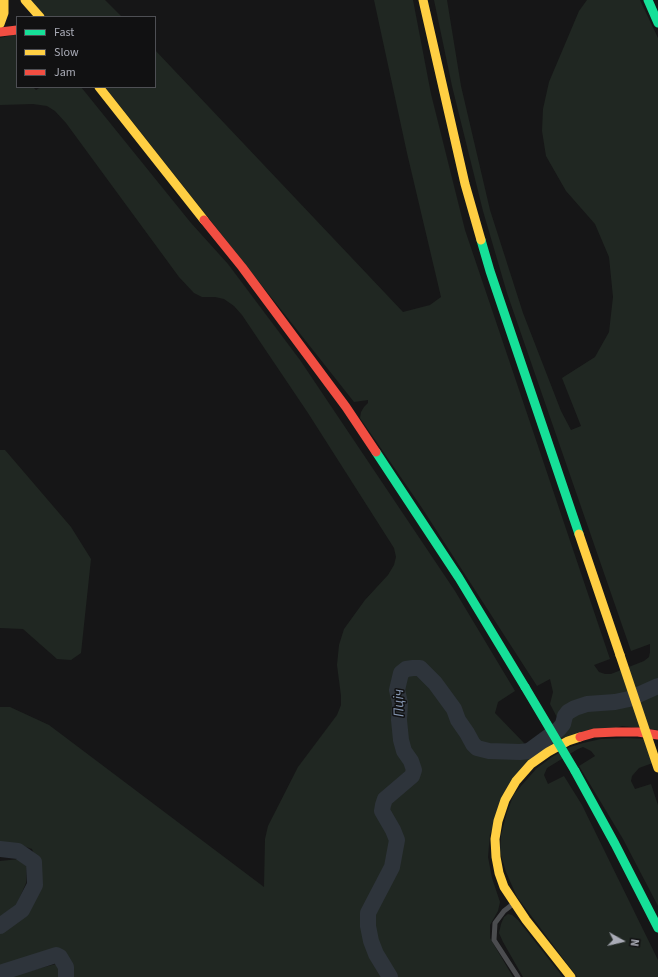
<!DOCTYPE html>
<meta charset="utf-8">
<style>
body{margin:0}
#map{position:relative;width:658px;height:977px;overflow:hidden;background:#161617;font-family:"Source Sans 3",sans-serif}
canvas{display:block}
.legend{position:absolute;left:16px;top:16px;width:140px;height:72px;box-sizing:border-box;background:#111112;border:1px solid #4e4f54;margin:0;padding:5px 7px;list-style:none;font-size:12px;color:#a9abb6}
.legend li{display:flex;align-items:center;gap:8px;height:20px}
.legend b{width:20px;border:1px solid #4e4f54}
.north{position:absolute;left:602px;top:921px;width:40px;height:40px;-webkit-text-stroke:3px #111112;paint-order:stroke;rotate:98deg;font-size:11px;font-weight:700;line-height:16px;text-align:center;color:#a9abb6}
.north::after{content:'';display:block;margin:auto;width:14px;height:18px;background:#a9abb6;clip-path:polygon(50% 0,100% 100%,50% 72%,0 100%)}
</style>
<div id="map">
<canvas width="658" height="977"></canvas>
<ul class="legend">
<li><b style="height:5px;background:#16e098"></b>Fast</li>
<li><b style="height:5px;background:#ffcf43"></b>Slow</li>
<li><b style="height:5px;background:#f24e42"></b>Jam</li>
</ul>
<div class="north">N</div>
</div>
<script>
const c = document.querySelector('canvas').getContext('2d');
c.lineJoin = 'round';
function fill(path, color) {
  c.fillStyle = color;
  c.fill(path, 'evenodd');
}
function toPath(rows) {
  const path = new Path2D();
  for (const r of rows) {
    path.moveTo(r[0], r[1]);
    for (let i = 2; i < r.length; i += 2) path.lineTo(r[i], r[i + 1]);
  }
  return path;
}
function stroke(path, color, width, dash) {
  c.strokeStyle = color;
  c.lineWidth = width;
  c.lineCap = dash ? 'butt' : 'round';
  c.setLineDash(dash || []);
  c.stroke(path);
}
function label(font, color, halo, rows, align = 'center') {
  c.font = font + ' "Source Sans 3",sans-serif';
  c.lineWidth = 3;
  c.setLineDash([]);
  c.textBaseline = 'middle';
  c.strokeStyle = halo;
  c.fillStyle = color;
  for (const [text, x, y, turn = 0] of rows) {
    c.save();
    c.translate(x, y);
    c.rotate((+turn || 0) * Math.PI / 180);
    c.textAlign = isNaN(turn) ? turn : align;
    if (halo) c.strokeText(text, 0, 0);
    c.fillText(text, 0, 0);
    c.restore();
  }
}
fill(toPath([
 [31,0,105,0,122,17,46,17],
 [374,0,413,0,431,94,465,230,610,659,594,665,599,672,605,674,611,674,644,661,649,657,650,652,650,644,631,651,507,293,483,211,452,86,434,0,447,0,461,86,490,210,523,313,561,411,571,430,581,426,562,378,595,357,609,332,613,297,609,257,595,224,566,191,546,156,542,131,543,109,549,82,579,11,587,0,640,0,658,38,658,678,655,679,645,690,620,698,593,699,563,710,561,715,561,725,550,704,553,692,550,679,537,686,422,508,360,418,361,412,364,407,368,403,368,400,354,402,105,87,155,87,155,50,403,312,430,305,441,297,407,153],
 [17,34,17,87,33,87,36,90,41,87,81,87,191,223,228,264,300,360,455,591,515,691,498,702,495,713,524,743,518,755,530,755,565,728,568,716,579,710,597,705,617,706,658,693,658,730,622,726,533,757,490,834,488,857,492,878,500,902,498,911,490,925,490,938,513,977,6,977,60,963,61,949,0,967,0,933,13,925,29,908,38,888,37,863,32,849,17,844,0,844,0,707,10,707,49,725,264,887,265,839,268,826,298,767,337,715,341,705,341,696,337,665,339,645,344,629,365,600,388,575,394,565,396,557,394,548,308,413,242,315,234,306,224,299,215,297,202,297,194,293,179,277,66,123,55,111,47,106,33,104,0,105,0,38],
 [0,450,5,450,71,527,91,559,81,653,71,660,57,659,23,629,0,628],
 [626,738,648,739,658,761,639,768,632,776,631,781,635,789,651,784,658,805,658,906,623,839,579,766,595,756,591,751,583,747,578,749,547,768,544,775,548,784,564,776,582,805,658,960,658,977,577,977,517,897,506,872,500,852,501,835,507,812,514,794,537,768,552,757,567,748,583,743,601,739],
 [19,859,27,864,26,883,17,904,0,918,0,861],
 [508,914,512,915,518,920,563,977,523,977,503,942,499,933,501,924,504,917]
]), '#202722');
stroke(toPath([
 [0,849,18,851,34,862,35,885,22,910,0,926],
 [0,973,56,955,60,957,66,967,66,977],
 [390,977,376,954,371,941,368,926,368,913,392,867,397,840,393,830,382,811,383,805,385,799,412,776,414,770,411,761,404,751,401,740,399,720,400,703,397,690,401,673,406,669,413,668,420,668,435,683,454,709,458,720,467,733,473,744,477,748,489,751,520,752,529,751,559,729,563,724,565,716,568,712,575,708,587,704,615,702,629,699,658,686]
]), '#2e343b', 16);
stroke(toPath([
 [513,904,504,911,495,923,494,940,518,977]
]), '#4b4c4f', 5);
stroke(toPath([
 [648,0,658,23],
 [481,240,490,271,579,534],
 [376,452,459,578,525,687],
 [575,771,615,844,658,928]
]), '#16e098', 9);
stroke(toPath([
 [25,0,40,17],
 [423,0,465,184,481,240],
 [0,24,4,13,4,0],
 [99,87,204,220],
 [579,534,620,655],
 [571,977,526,920,504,887,499,873,496,857,495,839,498,821,505,800,516,781,531,764,548,752,568,741,580,737]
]), '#ffcf43', 9);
stroke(toPath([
 [0,32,17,30],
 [204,220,242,267,346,407,376,452],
 [580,737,594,733,616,732,638,732,658,735]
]), '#f24e42', 9);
stroke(toPath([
 [525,687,575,771]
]), '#16e098', 9);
stroke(toPath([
 [620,655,658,768]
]), '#ffcf43', 9);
label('italic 15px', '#8394af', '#111112', [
 ["Пціч",400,703,-91]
]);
</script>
